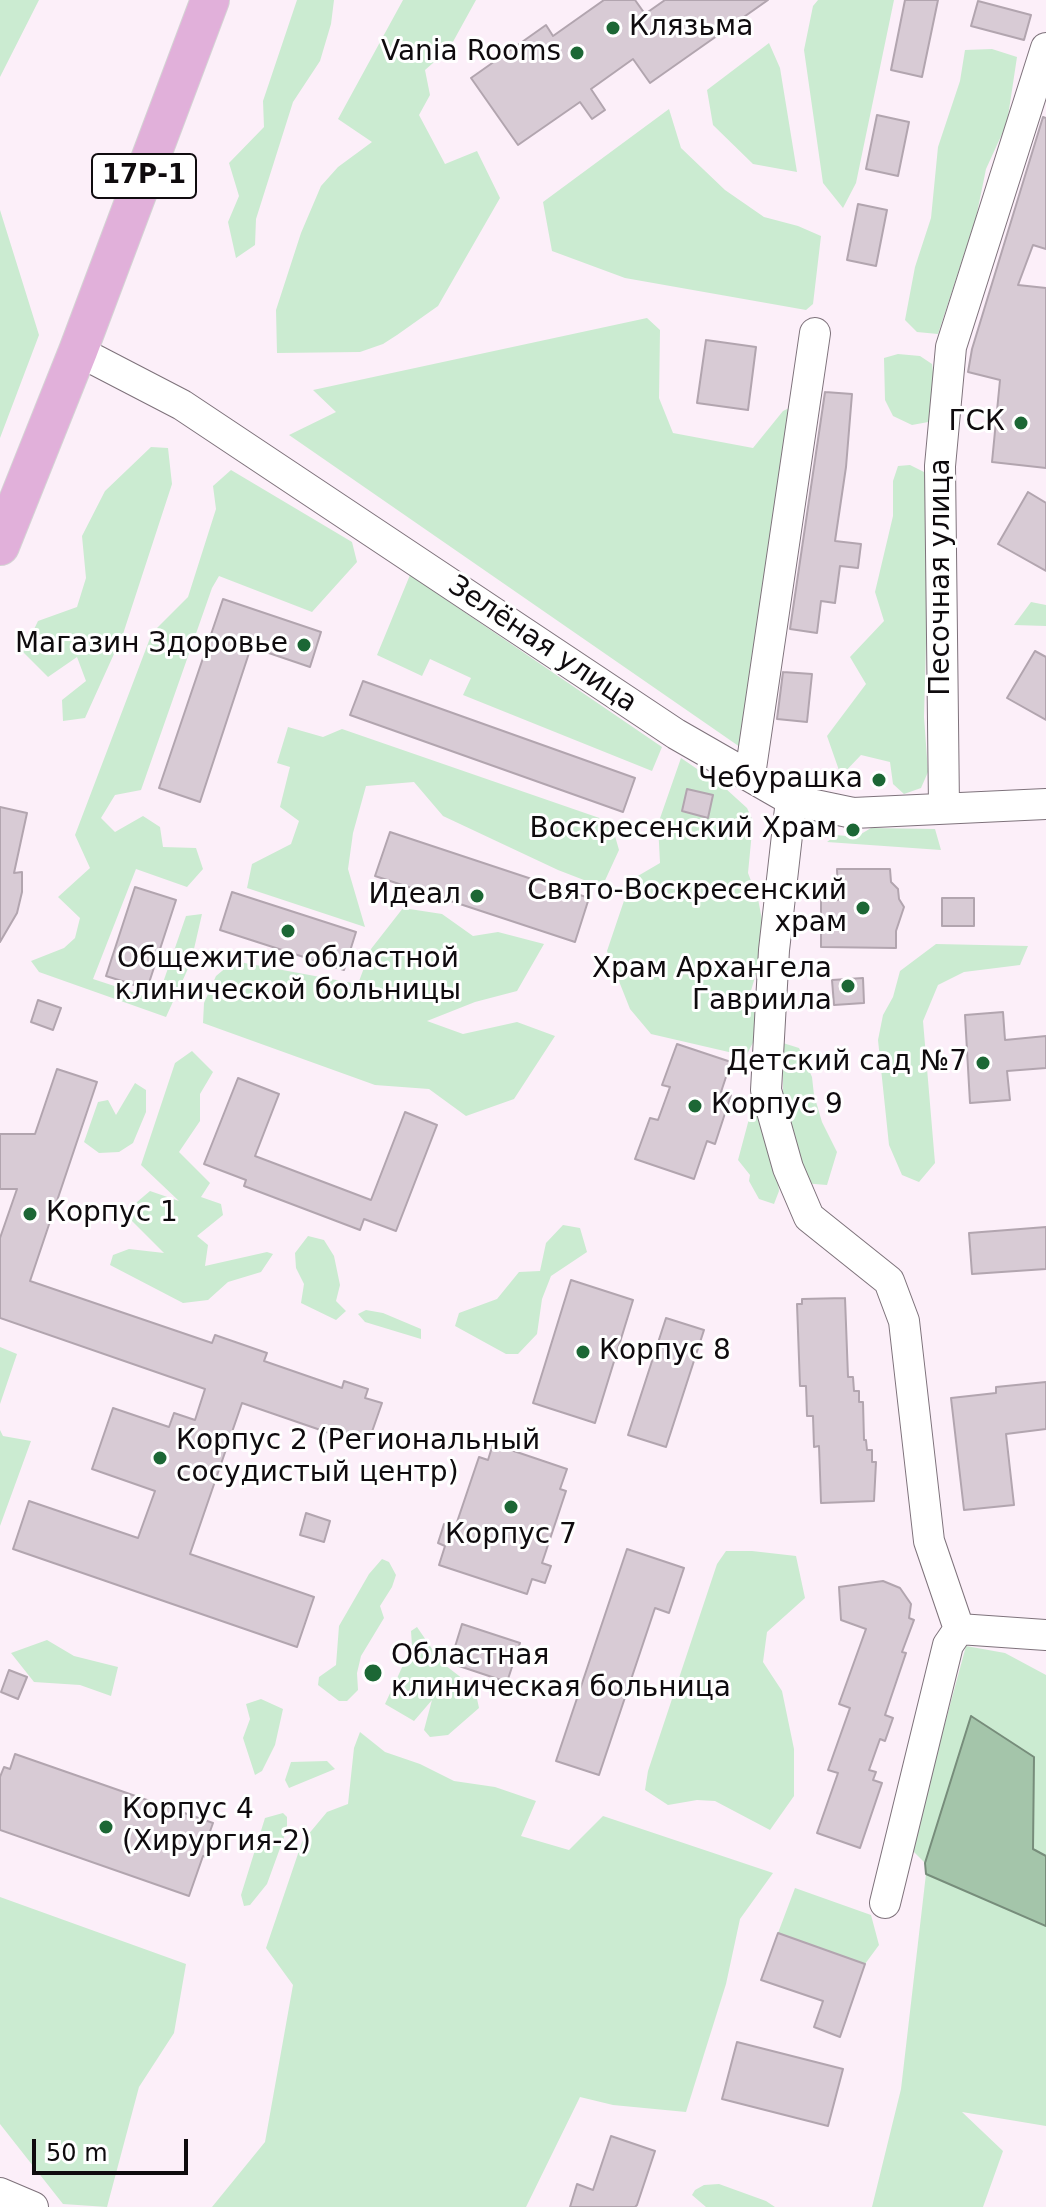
<!DOCTYPE html>
<meta charset="utf-8">
<style>
body{margin:0}
#map{position:relative;width:1046px;height:2207px;overflow:hidden;background:#fceff9;font-family:"DejaVu Sans",sans-serif}
canvas{display:block}
.scale{position:absolute;left:32px;top:2139px;width:156px;height:36px;box-sizing:border-box;border:4px solid #0f0b0e;border-top:0;padding-left:10px;font-size:24px;line-height:28px;white-space:nowrap;color:#0f0b0e;-webkit-text-stroke:6px #fff;paint-order:stroke}
</style>
<div id="map">
<canvas width="1046" height="2207"></canvas>
<div class="scale">50 m</div>
</div>
<script>
const c = document.querySelector('canvas').getContext('2d');
c.lineJoin = 'round';
function fill(path, color) {
  c.fillStyle = color;
  c.fill(path, 'evenodd');
}
function toPath(rows) {
  const path = new Path2D();
  for (const r of rows) {
    path.moveTo(r[0], r[1]);
    for (let i = 2; i < r.length; i += 2) path.lineTo(r[i], r[i + 1]);
  }
  return path;
}
function stroke(path, color, width, dash) {
  c.strokeStyle = color;
  c.lineWidth = width;
  c.lineCap = dash ? 'butt' : 'round';
  c.setLineDash(dash || []);
  c.stroke(path);
}
function label(font, color, halo, rows, align = 'center') {
  c.font = font + ' "DejaVu Sans",sans-serif';
  c.lineWidth = 6;
  c.setLineDash([]);
  c.textBaseline = 'middle';
  c.strokeStyle = halo;
  c.fillStyle = color;
  for (const [text, x, y, turn = 0] of rows) {
    c.save();
    c.translate(x, y);
    c.rotate((+turn || 0) * Math.PI / 180);
    c.textAlign = isNaN(turn) ? turn : align;
    if (halo) c.strokeText(text, 0, 0);
    c.fillText(text, 0, 0);
    c.restore();
  }
}
fill(toPath([
 [0,0,39,0,0,77],
 [297,0,334,0,331,24,320,61,293,102,256,219,255,245,236,258,228,222,239,196,229,163,264,127,263,101],
 [403,0,476,0,449,49,425,70,430,95,419,115,445,164,477,151,500,198,438,306,397,335,383,344,360,352,277,353,276,310,301,233,321,186,338,167,372,142,338,119],
 [818,0,894,0,856,183,843,208,823,183,804,50,813,6],
 [769,43,780,68,797,172,753,164,713,125,707,90],
 [992,49,1017,57,1007,123,986,169,976,218,938,334,917,332,905,320,915,267,931,218,938,147,960,81,965,50],
 [669,109,681,148,725,190,764,217,798,226,821,236,813,304,806,310,625,278,552,251,543,202],
 [0,210,39,335,0,438],
 [647,318,660,330,659,398,673,433,753,448,783,411,795,405,740,747,289,435,336,412,313,390],
 [898,354,920,356,932,364,939,420,912,425,893,416,885,400,884,358],
 [151,447,168,448,172,484,123,634,85,718,63,721,62,700,86,681,77,657,48,677,23,652,38,621,77,607,86,578,82,536,105,491],
 [910,465,926,473,930,496,924,717,928,772,921,788,904,794,893,784,890,762,861,755,841,776,827,736,866,684,850,657,884,621,875,592,893,516,893,481,898,466],
 [231,470,352,542,357,562,312,612,219,576,212,588,141,790,115,795,101,818,115,832,143,816,160,827,163,847,196,848,203,869,187,887,136,869,93,979,157,1000,186,916,202,914,191,962,166,1017,39,972,31,961,64,948,75,938,80,918,58,897,90,868,75,835,152,633,188,597,216,509,213,486],
 [410,575,662,747,652,771,463,695,471,678,430,659,422,676,377,655],
 [1031,602,1046,605,1046,626,1014,625],
 [288,727,323,737,342,729,611,822,619,850,602,887,558,870,443,816,414,782,366,786,353,833,348,869,365,927,247,888,252,864,291,844,299,821,280,807,290,767,277,763],
 [681,758,725,788,747,808,753,821,748,873,758,899,766,940,750,994,759,1031,746,1056,651,1034,630,1009,607,951,631,880,660,863,658,824],
 [687,790,713,795,708,817,682,811],
 [871,828,935,829,941,850,827,842,836,835,856,837],
 [403,908,442,914,473,936,498,932,544,944,517,991,475,1002,427,1021,463,1034,517,1022,555,1036,514,1099,466,1116,429,1089,375,1085,203,1023,204,1003,216,976,234,961,358,984,371,949],
 [936,944,1028,946,1020,965,964,972,938,985,923,1021,935,1163,919,1182,902,1175,889,1145,878,1040,883,1015,893,997,900,971],
 [783,1043,799,1048,812,1077,814,1095,822,1122,837,1152,827,1185,802,1183,783,1116],
 [192,1051,213,1072,200,1094,200,1121,179,1152,210,1183,201,1197,221,1204,223,1215,197,1236,208,1245,205,1266,267,1252,273,1254,261,1272,228,1282,208,1300,183,1303,110,1265,113,1255,129,1249,164,1253,124,1213,150,1191,179,1201,141,1165,175,1063],
 [135,1083,146,1090,146,1112,133,1143,119,1152,99,1153,84,1142,98,1102,108,1100,116,1115],
 [753,1104,774,1147,779,1191,774,1204,759,1199,749,1181,750,1175,738,1160],
 [563,1225,580,1228,587,1252,551,1276,542,1299,537,1334,518,1354,506,1354,455,1326,459,1313,497,1299,519,1272,540,1271,546,1243],
 [308,1236,324,1240,334,1256,340,1285,336,1301,346,1311,336,1320,301,1303,304,1284,296,1268,295,1253],
 [366,1310,383,1313,421,1329,421,1339,365,1322,358,1314],
 [0,1347,17,1354,0,1404],
 [0,1430,3,1436,31,1441,0,1526],
 [726,1551,752,1551,796,1556,805,1598,767,1632,763,1662,782,1691,794,1749,794,1796,770,1830,715,1801,697,1800,668,1805,645,1790,648,1771,717,1564],
 [382,1559,389,1562,396,1575,392,1587,380,1606,384,1618,361,1656,357,1673,358,1690,347,1701,339,1701,318,1685,319,1677,336,1665,339,1626,369,1574],
 [417,1627,441,1662,467,1682,476,1694,479,1708,448,1735,430,1737,424,1730,432,1700,414,1721,385,1704,412,1646,411,1631],
 [47,1640,74,1656,118,1667,111,1696,80,1685,34,1682,11,1653],
 [966,1646,1005,1653,1046,1675,1046,1856,1033,1849,1034,1757,972,1716,925,1863,911,1849],
 [261,1699,283,1709,275,1745,262,1771,255,1775,243,1738,250,1719,246,1704],
 [360,1732,385,1752,420,1764,454,1781,495,1787,536,1801,521,1836,569,1850,603,1816,773,1873,740,1919,726,1984,686,2112,613,2105,580,2097,526,2207,212,2207,265,2142,293,1985,266,1948,302,1842,327,1812,348,1804,354,1748],
 [327,1761,335,1769,289,1788,285,1780,291,1762],
 [283,1813,287,1817,287,1829,267,1884,250,1905,244,1906,241,1895,265,1818],
 [926,1874,1046,1926,1046,2126,962,2112,1003,2151,983,2207,872,2207,901,2089],
 [795,1888,871,1915,879,1945,865,1964,778,1933],
 [0,1897,186,1964,174,2033,139,2087,107,2207,63,2204,0,2124],
 [719,2184,766,2201,775,2207,706,2207,692,2195,695,2190,704,2185]
]), '#cbebd1');
const water = toPath([
 [971,1716,1034,1757,1033,1849,1046,1856,1046,1926,926,1874,925,1863,971,1716]
]);
fill(water, '#a4c5aa');
stroke(water, '#778d7b', 2);
const building = toPath([
 [604,0,635,0,645,14,665,0,768,0,650,83,633,59,591,89,605,110,592,119,580,102,518,145,471,78,546,25,553,36,604,0],
 [905,0,938,0,922,77,891,70,905,0],
 [978,1,1031,15,1024,40,971,26,978,1],
 [877,115,909,122,898,176,866,169,877,115],
 [1043,117,1046,118,1046,249,1033,245,1018,285,1046,288,1046,468,992,462,1000,380,968,372,972,349,1043,117],
 [858,204,887,210,876,266,847,260,858,204],
 [706,340,756,347,748,410,697,403,706,340],
 [825,392,852,394,846,467,835,541,861,544,858,568,840,566,835,603,821,601,817,633,790,629,825,392],
 [1028,492,1046,503,1046,571,998,544,1028,492],
 [223,599,321,632,310,667,251,647,200,802,159,788,223,599],
 [1035,651,1046,657,1046,720,1007,698,1035,651],
 [783,672,812,674,807,722,777,719,783,672],
 [363,681,635,778,623,812,350,715,363,681],
 [687,789,713,795,708,818,682,811,687,789],
 [0,807,27,813,14,873,22,872,22,892,17,913,0,942,0,807],
 [390,832,589,898,575,942,375,876,390,832],
 [837,869,890,869,891,882,898,889,899,899,904,907,896,931,896,948,821,947,821,900,838,900,837,869],
 [135,887,176,900,147,989,106,976,135,887],
 [232,892,356,932,344,970,220,930,232,892],
 [942,898,974,898,974,926,942,926,942,898],
 [863,978,864,1003,834,1005,832,980,863,978],
 [38,1000,61,1008,53,1030,31,1022,38,1000],
 [1003,1012,1005,1040,1046,1036,1046,1068,1007,1071,1010,1100,970,1103,965,1015,1003,1012],
 [677,1044,731,1062,721,1092,731,1095,715,1144,707,1141,694,1179,635,1159,650,1118,658,1120,670,1087,662,1085,677,1044],
 [57,1069,97,1082,30,1281,212,1343,215,1335,267,1353,264,1361,342,1388,344,1381,368,1389,365,1398,382,1403,367,1446,242,1403,190,1554,314,1597,297,1647,13,1549,29,1501,138,1538,155,1491,92,1469,113,1408,169,1427,174,1413,195,1420,205,1389,0,1318,0,1238,17,1189,0,1189,0,1134,35,1134,57,1069],
 [238,1078,279,1094,255,1156,371,1200,405,1112,437,1125,396,1231,364,1219,360,1230,244,1186,246,1180,204,1164,238,1078],
 [1046,1227,1046,1269,972,1274,969,1233,1046,1227],
 [571,1280,633,1300,595,1423,533,1403,571,1280],
 [845,1298,848,1377,853,1377,854,1391,859,1391,859,1402,863,1402,864,1440,866,1440,867,1450,872,1450,872,1462,876,1462,874,1501,821,1503,819,1446,814,1447,813,1416,807,1416,806,1386,800,1386,797,1304,802,1304,802,1299,845,1298],
 [666,1318,704,1330,666,1447,628,1435,666,1318],
 [1046,1382,1046,1429,1006,1434,1014,1505,964,1510,951,1398,996,1393,996,1387,1046,1382],
 [493,1444,567,1469,560,1489,566,1491,542,1563,551,1566,545,1583,532,1579,527,1594,439,1565,445,1546,438,1543,444,1524,455,1528,479,1457,488,1460,493,1444],
 [306,1513,330,1521,324,1542,300,1535,306,1513],
 [627,1549,684,1568,669,1613,655,1608,599,1775,556,1761,627,1549],
 [883,1581,900,1588,911,1604,909,1618,914,1620,902,1652,906,1653,885,1715,893,1718,885,1741,880,1739,869,1770,876,1772,873,1780,882,1783,860,1848,817,1833,838,1773,828,1770,850,1708,839,1704,866,1629,841,1620,839,1587,883,1581],
 [462,1624,520,1643,507,1682,450,1663,462,1624],
 [9,1670,27,1677,18,1699,1,1692,9,1670],
 [15,1754,213,1823,208,1837,213,1839,207,1857,203,1856,189,1896,0,1830,0,1777,4,1767,10,1769,15,1754],
 [778,1933,865,1964,840,2037,814,2027,823,2001,761,1980,778,1933],
 [737,2042,843,2069,828,2126,722,2099,737,2042],
 [611,2136,655,2151,637,2205,635,2207,570,2207,577,2184,593,2190,611,2136]
]);
fill(building, '#d8cbd5');
stroke(building, '#b2a5af', 2);
const minor = toPath([
 [78,351,182,405,676,734,791,800,853,813,1046,804],
 [750,775,815,333],
 [791,800,774,950,766,1090,788,1168,809,1217,889,1281,904,1321,929,1541,959,1629,948,1645,885,1903],
 [944,807,940,466,951,347,1046,48],
 [959,1629,1046,1635],
 [0,2193,33,2207]
]);
const major = toPath([
 [0,546,78,351,210,0]
]);
stroke(minor, '#7e727b', 32);
stroke(major, '#d4d3d4', 40);
stroke(minor, '#fff', 30);
stroke(major, '#e1b0da', 38);
for (const [x, y, r, color] of [
 [613,28,8,"#1c6735"],
 [577,53,8,"#1c6735"],
 [1021,423,8,"#1c6735"],
 [304,645,8,"#1c6735"],
 [879,780,8,"#1c6735"],
 [853,830,8,"#1c6735"],
 [477,896,8,"#1c6735"],
 [863,908,8,"#1c6735"],
 [288,931,8,"#1c6735"],
 [848,986,8,"#1c6735"],
 [983,1063,8,"#1c6735"],
 [695,1106,8,"#1c6735"],
 [30,1214,8,"#1c6735"],
 [583,1352,8,"#1c6735"],
 [160,1458,8,"#1c6735"],
 [511,1507,8,"#1c6735"],
 [373,1673,10,"#1c6735"],
 [106,1827,8,"#1c6735"]
]) {
  const dot = new Path2D();
  dot.arc(x, y, r, 0, 2 * Math.PI);
  c.fillStyle = color;
  c.fill(dot);
  stroke(dot, '#fff', 3);
}
for (const [x, y, w] of [
 [144,176,104]
]) {
  const box = new Path2D();
  box.roundRect(x - w / 2, y - 22, w, 44, 6);
  c.fillStyle = '#fff';
  c.fill(box);
  stroke(box, '#0f0b0e', 2);
}
label('bold 26px', '#0f0b0e', null, [
 ["17Р-1",144,176]
]);
label('28px', '#0f0b0e', '#fff', [
 ["Клязьма",629,28,"left"],
 ["Vania Rooms",561,53],
 ["ГСК",1005,423],
 ["Магазин Здоровье",288,645],
 ["Чебурашка",863,780],
 ["Воскресенский Храм",837,830],
 ["Свято-Воскресенский",847,892],
 ["храм",847,924],
 ["Идеал",461,896],
 ["Общежитие областной",288,960,"center"],
 ["клинической больницы",288,992,"center"],
 ["Храм Архангела",832,970],
 ["Гавриила",832,1002],
 ["Детский сад №7",967,1063],
 ["Корпус 9",711,1106,"left"],
 ["Корпус 1",46,1214,"left"],
 ["Корпус 8",599,1352,"left"],
 ["Корпус 2 (Региональный",176,1442,"left"],
 ["сосудистый центр)",176,1474,"left"],
 ["Корпус 7",511,1536,"center"],
 ["Областная",391,1657,"left"],
 ["клиническая больница",391,1689,"left"],
 ["Корпус 4",122,1811,"left"],
 ["(Хирургия-2)",122,1843,"left"]
], 'right');
label('28px', '#0f0b0e', '#fff', [
 ["Песочная улица",942,577,-90],
 ["Зелёная улица",542,645,34]
]);
</script>
